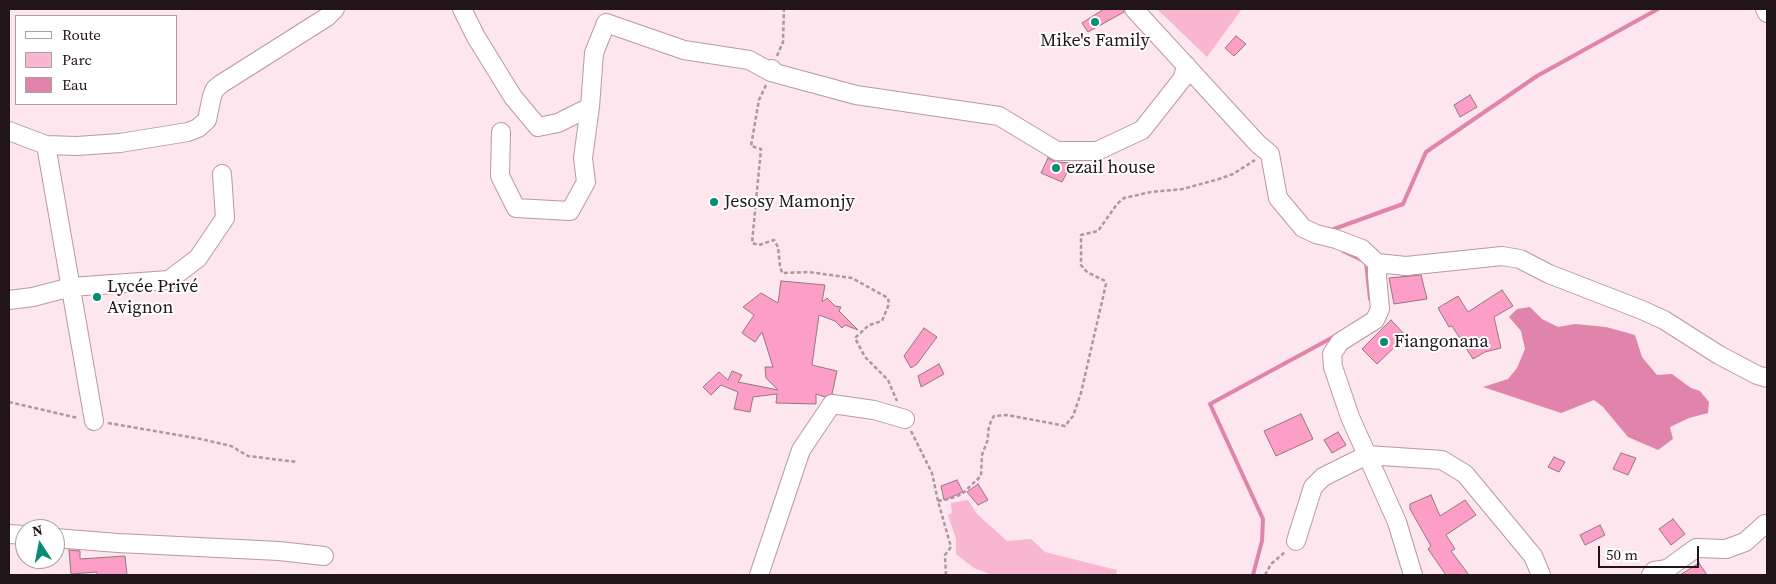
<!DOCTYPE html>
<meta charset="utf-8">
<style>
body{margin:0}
#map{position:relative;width:1776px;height:584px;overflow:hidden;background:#fde6ee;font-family:"Source Serif 4",serif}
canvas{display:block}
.frame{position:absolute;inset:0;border:10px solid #22151a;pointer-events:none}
.legend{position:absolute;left:15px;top:15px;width:162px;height:90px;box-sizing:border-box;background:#fff;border:1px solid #a7a1a3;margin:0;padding:6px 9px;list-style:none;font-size:15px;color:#22151a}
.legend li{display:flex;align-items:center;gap:10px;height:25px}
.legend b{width:25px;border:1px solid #a7a1a3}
.north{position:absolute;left:15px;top:519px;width:50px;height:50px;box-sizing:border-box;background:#fff;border:1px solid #a7a1a3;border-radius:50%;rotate:349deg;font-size:14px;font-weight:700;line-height:20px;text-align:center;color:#22151a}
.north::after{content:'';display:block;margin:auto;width:18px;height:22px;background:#058c72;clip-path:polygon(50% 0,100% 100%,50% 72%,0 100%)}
.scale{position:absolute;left:1598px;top:546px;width:101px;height:22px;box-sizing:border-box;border:2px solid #22151a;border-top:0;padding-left:6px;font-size:15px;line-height:18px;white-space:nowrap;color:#22151a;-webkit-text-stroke:4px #fff;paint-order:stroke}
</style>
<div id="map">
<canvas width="1776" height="584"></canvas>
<div class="frame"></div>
<ul class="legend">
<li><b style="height:6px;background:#fff"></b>Route</li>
<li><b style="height:14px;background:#f8b6d0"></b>Parc</li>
<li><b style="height:14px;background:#e184ac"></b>Eau</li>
</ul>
<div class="north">N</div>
<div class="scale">50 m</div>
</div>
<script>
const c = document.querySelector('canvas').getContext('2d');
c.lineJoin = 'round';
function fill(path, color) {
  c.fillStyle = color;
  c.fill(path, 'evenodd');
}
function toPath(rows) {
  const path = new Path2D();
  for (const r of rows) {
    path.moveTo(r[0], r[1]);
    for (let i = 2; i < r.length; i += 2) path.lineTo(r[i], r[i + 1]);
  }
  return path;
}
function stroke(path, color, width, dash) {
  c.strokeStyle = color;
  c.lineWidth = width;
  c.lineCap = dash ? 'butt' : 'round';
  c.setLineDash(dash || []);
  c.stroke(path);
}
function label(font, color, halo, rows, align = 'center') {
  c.font = font + ' "Source Serif 4",serif';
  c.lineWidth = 4;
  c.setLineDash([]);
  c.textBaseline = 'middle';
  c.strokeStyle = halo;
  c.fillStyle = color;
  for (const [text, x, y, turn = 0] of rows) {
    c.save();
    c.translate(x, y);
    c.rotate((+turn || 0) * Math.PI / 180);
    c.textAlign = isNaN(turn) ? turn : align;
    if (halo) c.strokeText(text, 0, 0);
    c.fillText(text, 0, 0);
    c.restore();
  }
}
fill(toPath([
 [1157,9,1242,9,1207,57],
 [968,500,977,514,1007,541,1031,539,1045,552,1117,570,1116,575,992,575,974,568,956,554,956,539,948,515,952,513,951,503]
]), '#f8b6d0');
fill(toPath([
 [1530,307,1542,319,1558,327,1575,324,1606,327,1635,335,1642,357,1657,375,1672,374,1691,388,1700,391,1709,402,1708,413,1689,418,1670,427,1673,439,1658,450,1628,437,1603,407,1594,400,1561,413,1483,387,1508,379,1517,368,1525,349,1521,331,1509,317,1517,309]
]), '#e184ac');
stroke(toPath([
 [1334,233,1334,229,1403,204,1426,152,1537,76,1658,9],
 [1343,251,1366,262,1370,299],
 [1253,575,1262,541,1263,519,1210,404,1337,335]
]), '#e184ac', 4);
const building = toPath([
 [1104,9,1124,9,1124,12,1088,32,1082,23,1104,9],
 [1236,36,1246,44,1234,56,1225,48,1236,36],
 [1470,95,1477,107,1460,117,1454,105,1470,95],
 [1048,158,1056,162,1072,163,1062,182,1041,173,1048,158],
 [1421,275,1427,299,1394,304,1389,278,1421,275],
 [781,281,825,285,822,302,827,298,835,306,841,307,839,311,858,330,845,325,842,328,835,321,819,315,812,365,837,371,832,394,825,397,816,394,816,404,776,403,777,394,753,397,750,412,734,409,738,392,721,385,711,395,703,387,719,372,728,380,732,371,742,375,738,382,778,390,766,378,765,367,773,367,762,332,755,342,742,333,754,315,743,307,761,293,778,303,781,281],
 [1502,290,1513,306,1494,317,1501,348,1485,352,1473,359,1452,326,1449,327,1438,308,1458,296,1468,312,1502,290],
 [1391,320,1406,336,1377,364,1362,349,1391,320],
 [924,328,937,337,917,364,911,368,904,356,924,328],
 [939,364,944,374,921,387,918,376,939,364],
 [1301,414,1313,439,1276,456,1264,431,1301,414],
 [1338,432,1346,445,1332,453,1324,440,1338,432],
 [1621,453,1636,458,1628,475,1613,469,1621,453],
 [1554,457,1565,462,1559,472,1548,467,1554,457],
 [957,480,963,492,944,500,941,486,957,480],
 [978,484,988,500,978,505,967,492,978,484],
 [1431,495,1440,516,1465,500,1476,515,1446,535,1455,549,1451,551,1469,575,1446,575,1428,549,1431,546,1410,509,1410,504,1431,495],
 [1673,519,1685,534,1671,545,1659,529,1673,519],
 [1600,525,1605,535,1585,545,1580,535,1600,525],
 [69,550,80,551,80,559,125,556,127,575,97,575,97,572,71,574,69,550],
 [1699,563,1707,575,1680,575,1699,563]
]);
fill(building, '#fd9ec6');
stroke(building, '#967582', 1);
const minor = toPath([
 [462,9,476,37,513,97,538,127,558,123,590,107],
 [1134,9,1258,144,1270,154,1278,198,1303,228,1316,234,1336,239,1362,249,1377,263],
 [1765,9,1767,13],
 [772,69,771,72,856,95,999,116,1057,151,1097,151,1142,130,1183,78,1186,65],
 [9,131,46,145,77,146,120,143,188,132,198,128,207,120,212,96,215,89,221,84,327,17,335,9],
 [501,132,500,176,516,208,570,211,586,182,583,158,590,107,594,53,606,23,684,50,749,60,771,72],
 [46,145,94,421],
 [9,300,33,297,71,287,169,280,198,258,225,218,222,174],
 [9,534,25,535],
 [55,538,118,543,279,551,324,556],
 [1296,541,1313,487,1323,477,1367,455,1442,460,1465,474,1533,556,1541,575],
 [759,575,801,450,832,404,874,410,905,419],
 [1413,575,1397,522,1350,417,1333,367,1332,354,1340,342,1375,320,1380,309,1377,276,1377,263,1406,266,1502,256,1520,259,1549,274,1642,310,1664,320,1719,355,1757,375,1767,378],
 [1651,575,1654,571,1667,569,1696,548,1726,549,1745,542,1765,524]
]);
stroke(minor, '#bb98a5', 20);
stroke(toPath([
 [777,56,783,42,784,9],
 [766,85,759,100,751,146,761,149,752,243,759,245,774,240,778,247,780,266,782,273,809,272,852,278,888,298,889,304,882,321,869,325,855,338,865,357,888,380,897,401],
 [9,402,78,418],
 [108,423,201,439,231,446,248,456,297,462],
 [911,431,932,473,938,501,951,547,945,555,946,575],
 [938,501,949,499,962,494,981,476,982,455,988,439,988,431,991,421,994,416,1008,415,1065,426,1073,416,1081,393,1106,284,1105,281,1087,272,1081,265,1081,235,1098,231,1117,204,1124,198,1151,192,1183,189,1219,179,1233,174,1255,160],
 [1265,575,1271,564,1285,552]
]), '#ac989f', 2.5, [4, 2.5]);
stroke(minor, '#fff', 18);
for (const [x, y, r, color] of [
 [1095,22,5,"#058c72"],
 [1056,168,5,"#058c72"],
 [714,202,5,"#058c72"],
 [97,297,5,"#058c72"],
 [1384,342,5,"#058c72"]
]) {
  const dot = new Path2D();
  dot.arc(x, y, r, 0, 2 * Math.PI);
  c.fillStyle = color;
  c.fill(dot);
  stroke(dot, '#fff', 2);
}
label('18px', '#22151a', '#fff', [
 ["Mike's Family",1095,41,"center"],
 ["ezail house",1066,168],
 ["Jesosy Mamonjy",724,202],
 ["Lycée Privé",107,287],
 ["Avignon",107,308],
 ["Fiangonana",1394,342]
], 'left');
</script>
